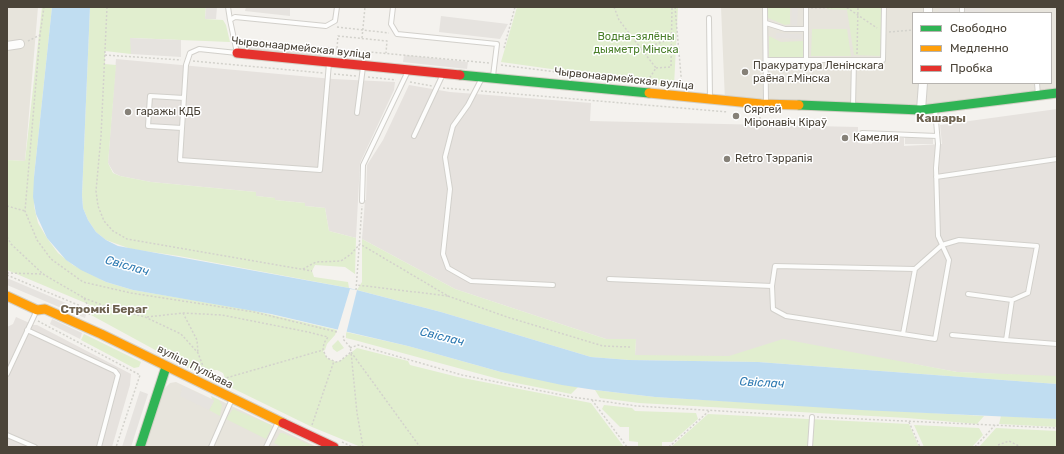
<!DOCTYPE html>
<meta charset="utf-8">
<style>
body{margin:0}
#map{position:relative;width:1064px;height:454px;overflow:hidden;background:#f4f2ee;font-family:Rubik,sans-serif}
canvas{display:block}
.frame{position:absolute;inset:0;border:8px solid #4b4439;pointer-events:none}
.legend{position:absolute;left:912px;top:12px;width:140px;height:72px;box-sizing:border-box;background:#fff;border:1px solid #b7b4b0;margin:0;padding:5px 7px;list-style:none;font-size:12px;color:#4b4439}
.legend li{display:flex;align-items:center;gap:8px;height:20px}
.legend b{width:20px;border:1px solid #b7b4b0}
</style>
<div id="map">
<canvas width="1064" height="454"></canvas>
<div class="frame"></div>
<ul class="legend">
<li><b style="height:5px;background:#30b455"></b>Свободно</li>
<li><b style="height:5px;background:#ff9f0a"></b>Медленно</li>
<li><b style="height:5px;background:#e5322d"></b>Пробка</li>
</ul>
</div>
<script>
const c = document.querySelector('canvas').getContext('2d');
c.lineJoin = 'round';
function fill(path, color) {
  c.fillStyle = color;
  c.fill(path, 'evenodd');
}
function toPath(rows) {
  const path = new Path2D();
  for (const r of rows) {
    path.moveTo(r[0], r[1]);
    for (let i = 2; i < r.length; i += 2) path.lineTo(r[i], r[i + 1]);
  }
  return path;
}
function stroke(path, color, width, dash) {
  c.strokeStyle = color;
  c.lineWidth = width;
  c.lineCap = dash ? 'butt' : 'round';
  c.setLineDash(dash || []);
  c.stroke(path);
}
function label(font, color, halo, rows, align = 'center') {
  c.font = font + ' Rubik,sans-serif';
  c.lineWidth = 3;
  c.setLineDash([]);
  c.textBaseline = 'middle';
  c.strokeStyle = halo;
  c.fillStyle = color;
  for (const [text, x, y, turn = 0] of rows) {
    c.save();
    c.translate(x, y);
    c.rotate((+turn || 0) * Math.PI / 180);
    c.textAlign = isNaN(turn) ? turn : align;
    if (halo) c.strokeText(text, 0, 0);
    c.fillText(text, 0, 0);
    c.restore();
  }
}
fill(toPath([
 [7,7,38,7,25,161,7,160],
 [721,7,923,7,923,13,913,13,913,83,920,83,919,106,725,101],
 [932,7,1057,7,1057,89,925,106,926,83,1051,83,1051,13,931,13],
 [176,382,212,399,211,396,317,447,145,447,162,391,170,383]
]), '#e7e4dc');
fill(toPath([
 [116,59,333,79,395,82,394,90,360,163,356,238,329,231,325,208,305,206,305,203,275,200,274,198,255,196,256,192,151,182,120,176,114,173,108,163],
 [409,85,450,92,591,103,590,121,858,127,858,143,872,144,872,137,904,138,904,146,942,144,940,125,1057,109,1057,377,957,372,908,363,731,356,637,356,635,355,636,339,606,339,455,289,362,239,365,200,366,200,367,165,383,140],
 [16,317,34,325,37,325,131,374,130,385,112,447,7,447,7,327,13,324]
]), '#e6e2de');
fill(toPath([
 [42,7,52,7,34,177,34,206,38,223,47,238,58,253,73,265,106,282,133,290,251,310,337,330,335,335,327,344,325,350,323,351,327,358,336,362,340,361,357,348,408,361,410,365,458,377,591,403,624,447,361,447,312,427,228,386,223,373,217,370,204,371,201,375,91,315,95,307,7,270,7,160,25,161],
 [90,7,206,7,205,19,223,20,226,25,230,42,131,38,131,54,105,51,105,64,116,65,108,163,113,173,120,176,151,182,256,192,256,196,275,198,275,200,305,203,305,206,325,208,329,231,356,238,355,274,345,267,315,265,312,271,314,277,348,282,349,288,179,256,131,249,106,240,96,232,88,220,83,208,82,195],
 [517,7,678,7,674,86,501,62],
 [768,7,790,7,790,24,785,25,768,18],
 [826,7,881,7,881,56,854,55,847,10,827,9],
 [812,29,847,29,851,56,811,56],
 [769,36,781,42,803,41,803,57,769,57],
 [362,239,455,289,606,339,636,339,635,355,729,356,783,339,957,372,1057,376,1057,384,758,362,629,360,591,357,441,312,357,290,362,282],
 [346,332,408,346,501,372,578,387,571,394,506,381,358,341,346,338],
 [84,334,141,362,139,367,134,368,81,340],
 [338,340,344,348,337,352,333,349,332,346],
 [595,390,655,397,984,416,977,424,907,418,639,403,600,398],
 [211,396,219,400,222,405,220,416,209,410,214,401],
 [604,405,632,408,635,411,696,413,698,419,672,442,662,442,662,447,638,447,638,442,629,441,629,427,620,427,602,409],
 [233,409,271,425,271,429,266,439,226,419],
 [708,414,909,424,919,447,671,447],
 [1001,416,1057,419,1057,427,999,424],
 [914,425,979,428,983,435,972,447,924,447],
 [996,428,1057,431,1057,447,979,447],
 [280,433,283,433,315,447,282,447,274,443]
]), '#e1eecf');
fill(toPath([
 [206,7,217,7,216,19,205,19],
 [246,7,290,7,290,16,245,11],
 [792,7,798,7,797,26,791,25],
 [939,7,985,7,985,13,938,13],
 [441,16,508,24,500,39,439,32],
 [776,33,802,34,802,39,776,38],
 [130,38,181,40,181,57,131,54],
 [242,41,319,50,323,60,246,51],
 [404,55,468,62,467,69,403,62],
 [905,134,933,134,933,144,905,144],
 [7,278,87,312,85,318,7,285],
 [52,319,82,333,80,339,50,324],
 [183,386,214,401,209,410,180,396],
 [140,391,148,394,131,447,122,447]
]), '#e6e3df');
fill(toPath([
 [52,7,90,7,82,195,83,208,88,220,96,232,106,240,118,246,349,288,441,312,591,357,629,360,758,362,1057,384,1057,419,861,410,655,397,595,390,562,385,501,372,408,346,271,314,133,290,106,282,81,270,66,260,47,238,36,214,33,197,34,177]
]), '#c0ddf1');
fill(toPath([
 [350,289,357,290,346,334,337,332]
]), '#f4f2ee');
const lane = toPath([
 [228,7,230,20],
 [393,7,391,24,397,34,497,44,493,76],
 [765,7,766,103],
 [806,7,806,60],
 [962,7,962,11],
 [709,18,710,98],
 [766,23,785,29,806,29],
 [766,60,883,60,884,7],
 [329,63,320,170,180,160,186,65,190,53,199,49,237,53,230,20,235,17,326,26,335,21,337,7],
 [482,78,468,105,453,126,445,157,450,189,443,254,448,268,471,281,553,285],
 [1037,83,1038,95],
 [853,107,854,60],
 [357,113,363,67],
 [182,128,148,126,150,96,184,98],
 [862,133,937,136],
 [414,136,443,74],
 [936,177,1057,159],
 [362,201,363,165,408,71],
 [609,279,772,286,773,309,786,316,935,339,949,260,938,236,936,168,938,144,935,109],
 [772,286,775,266,915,269,942,245,959,240,1037,246,1028,293,1012,300,1006,340,952,335],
 [968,294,1012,300],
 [27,330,115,371,118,375,99,447],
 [903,334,915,269],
 [1006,340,1057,344],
 [7,374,36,312],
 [7,435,35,447],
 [211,447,232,399],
 [266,447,278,422],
 [810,447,812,417]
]);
const street = toPath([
 [928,13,928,7],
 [7,46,20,44],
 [921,110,923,83]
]);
const fast = toPath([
 [460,75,649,93],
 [799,105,921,110,1057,93],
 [140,447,166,367]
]);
const slow = toPath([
 [649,93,761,104,799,105],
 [7,296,37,310,45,309,101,334,283,423]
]);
const jam = toPath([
 [237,53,460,75],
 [283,423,334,447]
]);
stroke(lane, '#d2d0cb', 6);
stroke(street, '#d2d0cb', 10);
stroke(fast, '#d3cfc5', 11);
stroke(slow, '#d3cfc5', 11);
stroke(jam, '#d3cfc5', 11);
stroke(toPath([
 [107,7,101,136,96,191,98,206,104,221,113,231,127,239,312,271],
 [614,7,619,20,656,68,647,82],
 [675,7,682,87],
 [811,8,846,7,877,28],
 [337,27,389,33],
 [889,32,913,30],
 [40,35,25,211,37,240,51,259,83,282,131,293,254,312,337,332],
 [362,38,365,7],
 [240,40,489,63],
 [28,41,40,35,44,7],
 [337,48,338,36,387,41,386,53],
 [504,48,515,7],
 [640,50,670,39],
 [857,54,858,7],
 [105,55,181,60],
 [193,61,323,73],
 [501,65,612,79],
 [656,68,671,67,672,7],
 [334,74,356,76],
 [368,77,396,80],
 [410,82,432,86],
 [443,88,469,90],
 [481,91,728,112],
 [760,123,760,114],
 [7,206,25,211],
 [7,237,11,244,43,274],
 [303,269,316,262,341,261,351,254,360,244,448,296,357,285],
 [7,273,43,274,84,298,90,310,89,317],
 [7,275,90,310],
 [356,290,362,206],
 [448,296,507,317,603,346,630,347],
 [84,298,113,309,145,317,181,334,198,353,206,374],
 [183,313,197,340,198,353],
 [147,317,183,313,222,315,308,332,328,337,324,343,323,350,327,358,336,362,340,361,351,352,350,347,343,339,344,334],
 [38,321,140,375,116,447],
 [350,348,358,345,462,375,572,397,637,406,805,416],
 [219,380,323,350],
 [592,400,627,447],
 [817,417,1057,428],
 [909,422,920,447],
 [312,425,334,361],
 [342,442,353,447],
 [998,445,1009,441,1021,447],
 [363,447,357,413,351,352,420,447],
 [669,447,709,411],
 [975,447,995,425]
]), '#d3d2cc', 1.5, [2, 2]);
stroke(lane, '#fdfdfc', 4);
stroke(street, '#fdfdfc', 8);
stroke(fast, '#30b455', 9);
stroke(slow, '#ff9f0a', 9);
stroke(jam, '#e5322d', 9);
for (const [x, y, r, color] of [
 [745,72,4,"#868178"],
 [128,112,4,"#868178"],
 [736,116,4,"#868178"],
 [845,138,4,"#868178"],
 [727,159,4,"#868178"]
]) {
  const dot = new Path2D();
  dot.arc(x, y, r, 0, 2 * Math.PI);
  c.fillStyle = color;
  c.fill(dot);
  stroke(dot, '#fff', 1.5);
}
label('11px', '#4a7f2a', '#fff', [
 ["Водна-зялёны",636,37],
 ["дыяметр Мінска",636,50]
]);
label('11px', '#4b4439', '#fff', [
 ["Чырвонаармейская вуліца",301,48,6],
 ["Чырвонаармейская вуліца",624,79,6],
 ["вуліца Пуліхава",195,367,27]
]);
label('11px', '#4b4439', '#fff', [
 ["Пракуратура Ленінскага",753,66],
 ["раёна г.Мінска",753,79],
 ["Сяргей",744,110],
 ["Міронавіч Кіраў",744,123],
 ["гаражы КДБ",136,112],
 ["Камелия",853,138],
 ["Retro Тэррапія",735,159]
], 'left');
label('bold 12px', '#6e6250', '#fff', [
 ["Кашары",941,119],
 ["Стромкі Бераг",104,310]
]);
label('italic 12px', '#2e7ab2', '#fff', [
 ["Свіслач",127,266,16],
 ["Свіслач",442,337,14],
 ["Свіслач",762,383,3]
]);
</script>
